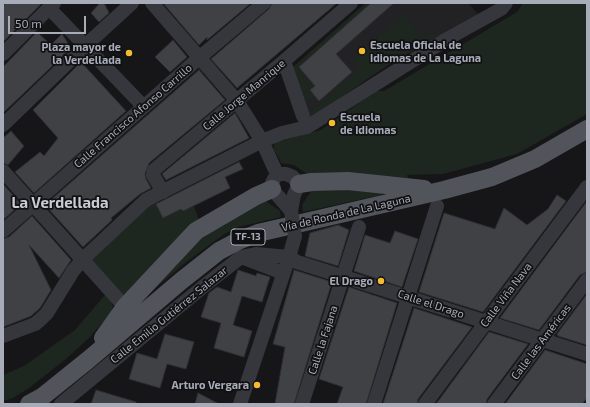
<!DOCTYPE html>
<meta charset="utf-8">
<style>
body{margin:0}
#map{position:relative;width:590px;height:407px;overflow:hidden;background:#161618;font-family:"Exo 2",sans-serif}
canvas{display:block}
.frame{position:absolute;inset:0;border:4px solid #a7acb8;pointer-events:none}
.scale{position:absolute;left:8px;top:16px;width:78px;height:18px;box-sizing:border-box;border:2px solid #a7acb8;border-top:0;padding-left:5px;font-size:12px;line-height:14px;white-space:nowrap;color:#a7acb8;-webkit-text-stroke:3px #111113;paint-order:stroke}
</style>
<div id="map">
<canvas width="590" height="407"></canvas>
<div class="frame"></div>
<div class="scale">50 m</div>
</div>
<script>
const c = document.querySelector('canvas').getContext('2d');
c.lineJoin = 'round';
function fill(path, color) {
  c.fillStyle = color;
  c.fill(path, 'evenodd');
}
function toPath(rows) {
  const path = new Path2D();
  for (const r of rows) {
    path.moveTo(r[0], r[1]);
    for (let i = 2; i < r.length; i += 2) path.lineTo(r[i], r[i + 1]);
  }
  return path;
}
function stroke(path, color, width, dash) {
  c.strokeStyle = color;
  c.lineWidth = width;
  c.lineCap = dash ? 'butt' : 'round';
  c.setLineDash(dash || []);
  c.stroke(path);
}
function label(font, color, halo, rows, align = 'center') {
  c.font = font + ' "Exo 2",sans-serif';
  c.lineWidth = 3.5;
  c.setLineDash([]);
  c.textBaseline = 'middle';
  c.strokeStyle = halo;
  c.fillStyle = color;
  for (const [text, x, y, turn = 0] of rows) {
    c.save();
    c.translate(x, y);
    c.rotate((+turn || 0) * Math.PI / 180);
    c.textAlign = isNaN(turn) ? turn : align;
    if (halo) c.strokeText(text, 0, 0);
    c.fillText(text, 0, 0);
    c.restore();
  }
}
fill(toPath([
 [366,3,468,3,478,14,388,65,311,118,292,68]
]), '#222225');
fill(toPath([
 [366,3,371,3,299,67,315,86,310,90,315,96,305,101,292,68],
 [523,3,587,3,587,114,517,154,443,174,407,175,409,181,307,174,294,165,281,163,279,158,274,150,274,145,276,142,321,130,376,91,384,91,517,12],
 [403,15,423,37,431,31,436,37,388,65,365,80,315,117,311,118,309,113,359,69,352,60],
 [313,188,384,190,381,195,303,212,302,205],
 [264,200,280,211,281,217,238,227,223,235,185,263,140,301,199,236],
 [156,202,164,218,181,209,194,206,199,220,130,293,123,295,90,259,147,207],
 [105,295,111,301,113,306,111,313,90,337,66,359,29,388,13,398,3,401,3,375,24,366,75,330]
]), '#1d261f');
const building = toPath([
 [6,3,42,3,3,42,3,6,6,3],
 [100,3,104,3,109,13,99,22,91,13,100,3],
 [163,3,251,3,207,40,207,37,199,45,163,3],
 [272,3,337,3,237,88,211,59,269,9,272,3],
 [371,3,394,3,336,54,352,72,319,101,310,90,315,86,299,67,371,3],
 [37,32,51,45,62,34,71,48,3,113,3,67,37,32],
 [173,40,187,57,170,72,155,57,173,40],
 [81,62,126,111,34,193,15,172,40,152,44,156,58,138,33,110,81,62],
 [199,70,225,100,149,163,145,174,146,179,151,188,140,194,111,218,112,220,83,247,45,205,199,70],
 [235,113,249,138,166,180,162,174,235,113],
 [11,131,24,146,8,165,3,163,3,138,11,131],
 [239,162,243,169,225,177,230,188,183,211,181,209,163,218,156,204,239,162],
 [3,184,21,204,3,220,3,184],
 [557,195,566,201,483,312,419,292,444,213,495,229,504,208,527,225,548,209,557,195],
 [587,201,587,272,580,275,539,330,500,318,587,201],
 [32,216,71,260,59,278,29,245,51,290,40,308,31,316,3,327,3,239,9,237,32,216],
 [338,225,349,230,338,266,305,256,310,233,338,225],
 [395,231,418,239,402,287,354,271,365,235,390,243,395,231],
 [238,270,256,276,257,273,270,277,262,302,242,296,233,325,252,331,244,357,214,348,221,323,201,317,209,293,217,287,231,292,238,270],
 [294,270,332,282,294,404,275,404,285,347,273,344,294,270],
 [349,287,397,303,366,404,337,404,343,387,319,379,349,287],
 [587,294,587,345,558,336,557,334,587,294],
 [414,308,472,327,418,399,417,404,383,404,414,308],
 [489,332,528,344,487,399,486,404,436,404,489,332],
 [165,334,194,342,186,369,167,364,160,388,129,379,137,353,157,359,165,334],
 [545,350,587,364,587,398,582,404,505,404,545,350],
 [96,390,136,402,136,404,91,404,96,390],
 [198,393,219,404,195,404,198,393]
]);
fill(building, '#404145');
stroke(building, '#303034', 1);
stroke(toPath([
 [152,3,237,101,262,141,277,174],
 [49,8,144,107],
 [3,54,54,3],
 [284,61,303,116],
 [3,125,85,46,132,3],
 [3,171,125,307],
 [277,174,286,174,293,177,299,184,294,195,291,211],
 [274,179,272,183,272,189,291,211],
 [163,192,153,175,154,170,284,61,351,3],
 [3,231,199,58,264,3],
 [244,258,283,273],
 [3,336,35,324,41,319,47,313,73,271,83,259,146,200,262,141,282,133,307,127,447,39,501,9,506,3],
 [61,404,204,286,241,257,256,254,289,257,297,262,587,354],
 [240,404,289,257],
 [302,404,359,227],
 [374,404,437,206],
 [425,404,587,187],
 [494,404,587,280]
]), '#36373d', 14);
stroke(toPath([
 [299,184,312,182,348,181,424,189],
 [103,338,125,307,196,231,256,196,272,189],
 [29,404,42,397,88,360,181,281,219,251,238,241,258,233,444,190,492,177,535,159,587,129]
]), '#52545c', 18);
stroke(toPath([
 [289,257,295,236,291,211]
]), '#36373d', 14);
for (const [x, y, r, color] of [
 [362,51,4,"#f4bb31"],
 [129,53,4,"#f4bb31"],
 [332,123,4,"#f4bb31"],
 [381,281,4,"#f4bb31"],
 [257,385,4,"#f4bb31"]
]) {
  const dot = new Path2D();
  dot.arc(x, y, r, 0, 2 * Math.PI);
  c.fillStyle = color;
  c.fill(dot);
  stroke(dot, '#111113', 1.5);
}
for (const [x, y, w] of [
 [248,237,34]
]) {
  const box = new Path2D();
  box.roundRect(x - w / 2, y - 8, w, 16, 3);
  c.fillStyle = '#111113';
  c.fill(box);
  stroke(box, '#a7acb8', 1);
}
label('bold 10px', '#a7acb8', null, [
 ["TF-13",248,237]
]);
label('bold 11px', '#a7acb8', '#111113', [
 ["Escuela Oficial de",370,45,"left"],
 ["Idiomas de La Laguna",370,58,"left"],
 ["Plaza mayor de",121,47],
 ["la Verdellada",121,60],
 ["Escuela",340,117,"left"],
 ["de Idiomas",340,130,"left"],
 ["El Drago",373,281],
 ["Arturo Vergara",249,385]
], 'right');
label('11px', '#a7acb8', '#111113', [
 ["Calle Jorge Manrique",244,95,-40],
 ["Calle Francisco Afonso Carrillo",133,116,-41],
 ["Vía de Ronda de La Laguna",346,213,-13],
 ["Calle Viña Nava",506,295,-53],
 ["Calle el Drago",431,304,18],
 ["Calle Emilio Gutiérrez Salazar",169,315,-39],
 ["Calle la Fajana",323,340,-72],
 ["Calle las Américas",541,342,-53]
]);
label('bold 15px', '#c8cbd4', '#111113', [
 ["La Verdellada",60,203]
]);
</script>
